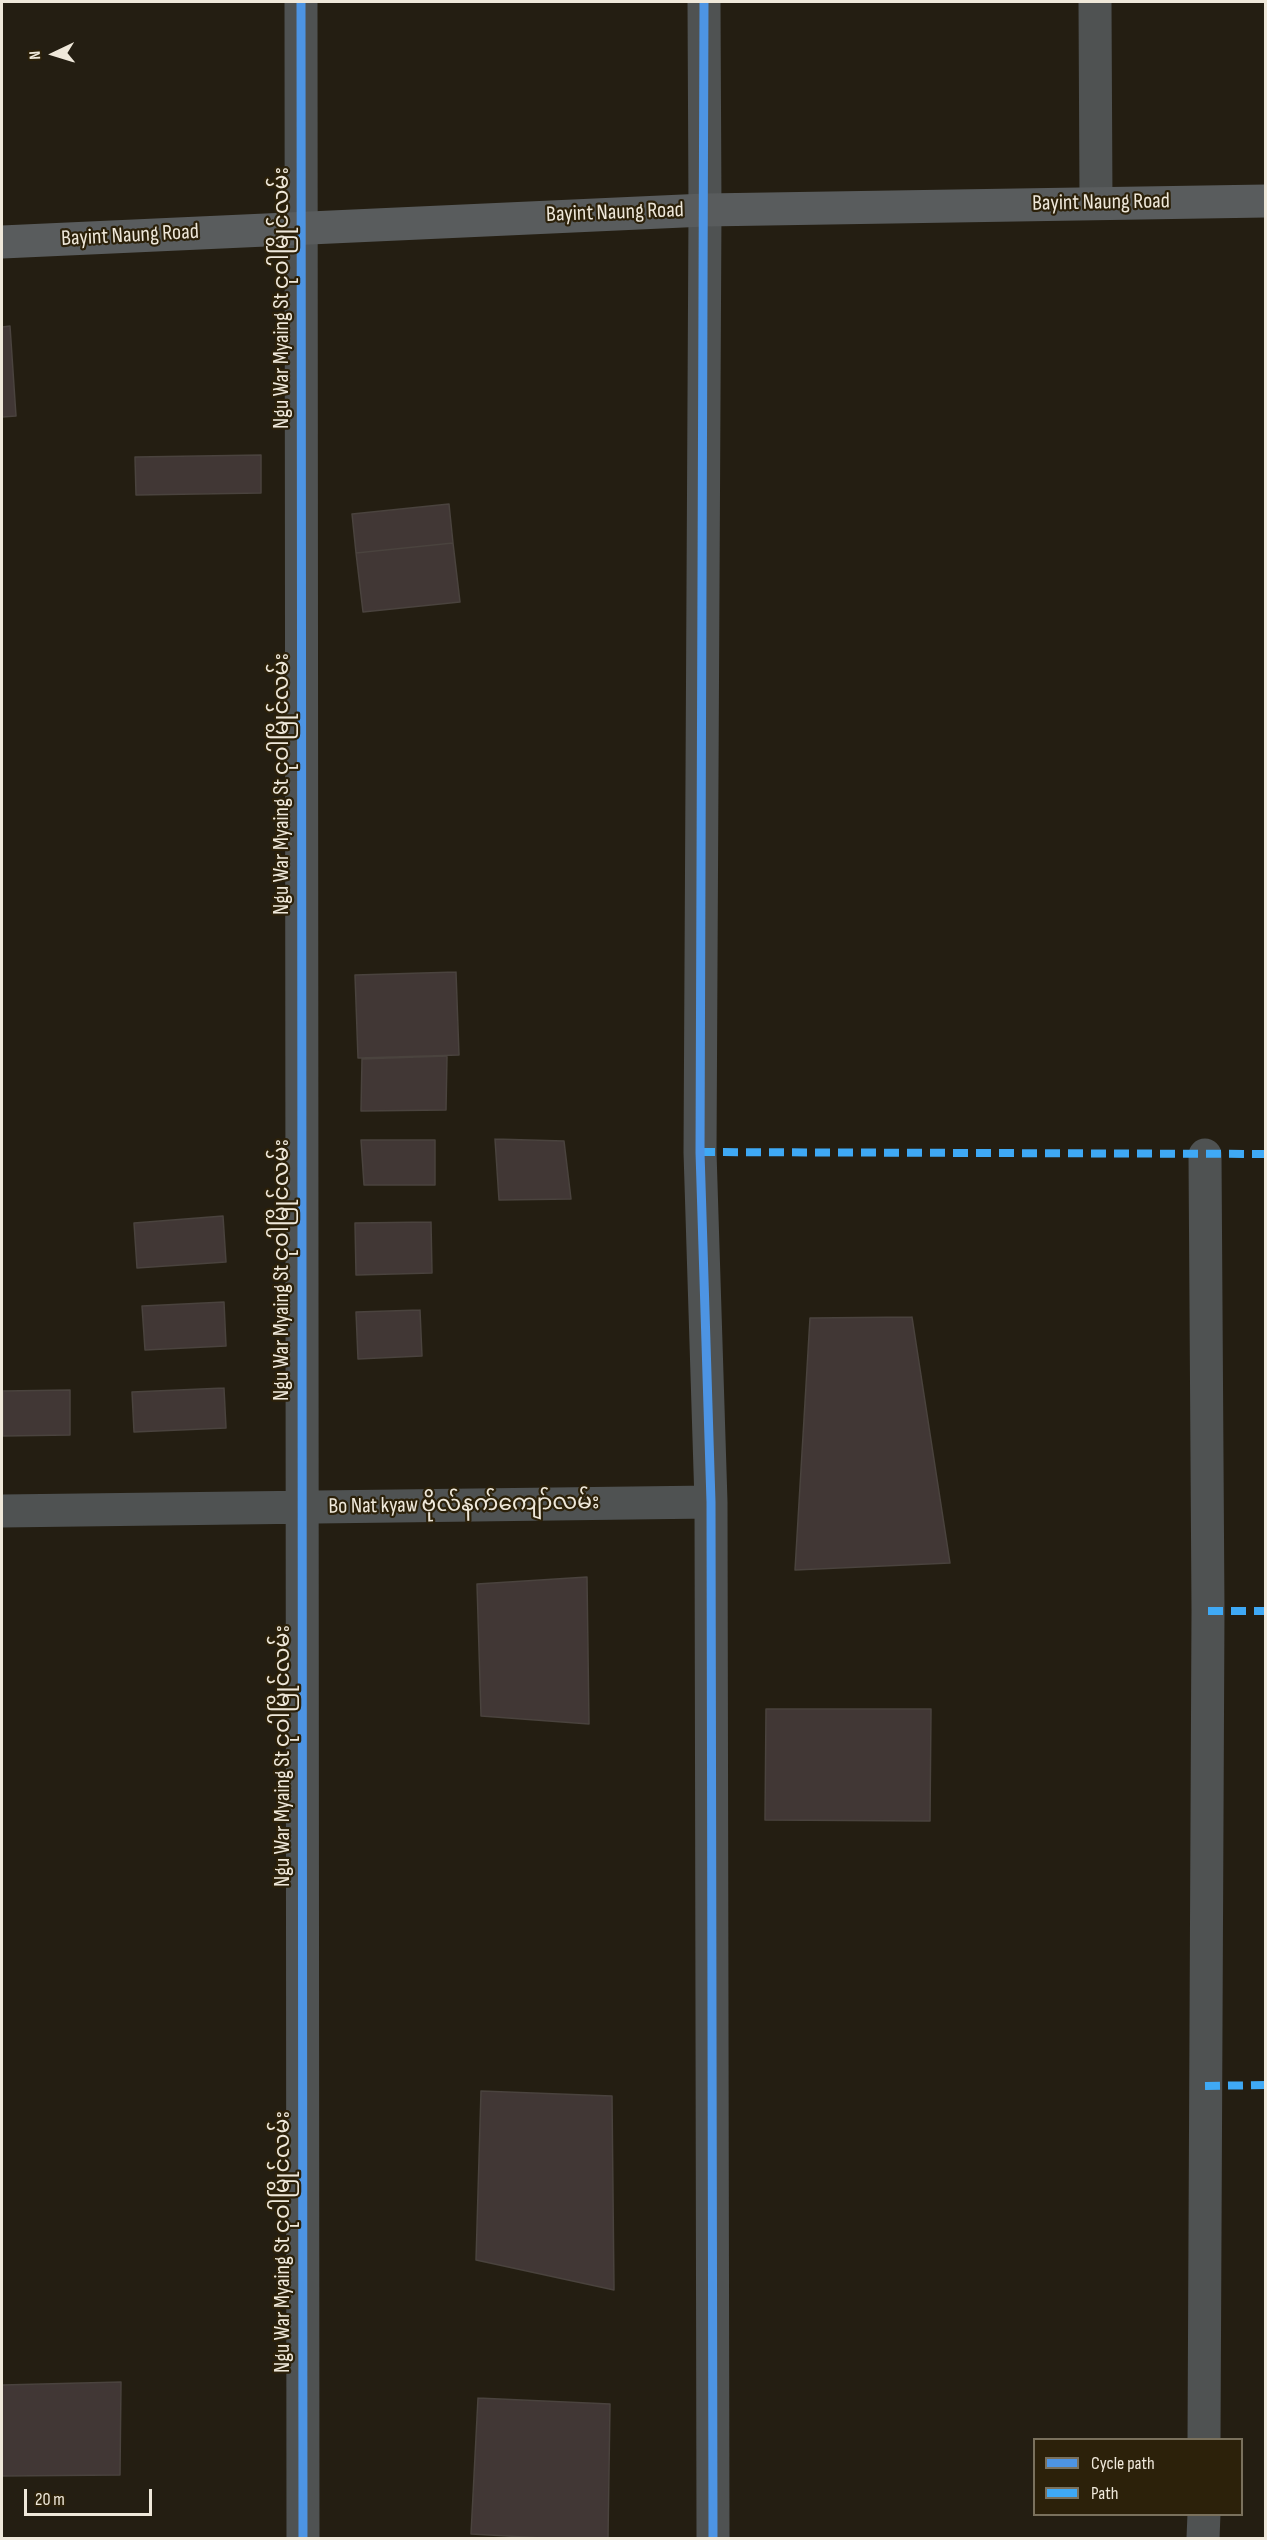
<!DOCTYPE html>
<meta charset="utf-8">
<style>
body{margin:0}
#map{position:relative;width:1267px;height:2540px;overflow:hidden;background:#241e12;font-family:"Sofia Sans Condensed",sans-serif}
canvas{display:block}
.frame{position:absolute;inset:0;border:3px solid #efe8da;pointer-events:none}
.legend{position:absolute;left:1033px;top:2438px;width:210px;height:78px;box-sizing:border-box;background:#2c210a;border:2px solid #7a715d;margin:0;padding:8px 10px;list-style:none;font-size:18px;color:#efe8da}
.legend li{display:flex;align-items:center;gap:12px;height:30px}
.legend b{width:30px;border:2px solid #7a715d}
.north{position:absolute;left:24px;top:24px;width:60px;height:60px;-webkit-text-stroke:4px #2c210a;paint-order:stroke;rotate:266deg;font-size:16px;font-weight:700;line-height:24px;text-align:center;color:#efe8da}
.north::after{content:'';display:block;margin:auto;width:21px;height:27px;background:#efe8da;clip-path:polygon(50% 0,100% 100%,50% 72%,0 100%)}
.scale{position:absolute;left:24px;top:2489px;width:128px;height:27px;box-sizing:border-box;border:3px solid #efe8da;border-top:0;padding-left:8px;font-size:18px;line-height:21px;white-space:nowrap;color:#efe8da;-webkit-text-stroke:4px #2c210a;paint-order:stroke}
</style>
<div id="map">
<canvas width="1267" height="2540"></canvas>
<div class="frame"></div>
<ul class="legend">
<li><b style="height:8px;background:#4d94e3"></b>Cycle path</li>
<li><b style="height:8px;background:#3fa9f5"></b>Path</li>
</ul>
<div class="north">N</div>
<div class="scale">20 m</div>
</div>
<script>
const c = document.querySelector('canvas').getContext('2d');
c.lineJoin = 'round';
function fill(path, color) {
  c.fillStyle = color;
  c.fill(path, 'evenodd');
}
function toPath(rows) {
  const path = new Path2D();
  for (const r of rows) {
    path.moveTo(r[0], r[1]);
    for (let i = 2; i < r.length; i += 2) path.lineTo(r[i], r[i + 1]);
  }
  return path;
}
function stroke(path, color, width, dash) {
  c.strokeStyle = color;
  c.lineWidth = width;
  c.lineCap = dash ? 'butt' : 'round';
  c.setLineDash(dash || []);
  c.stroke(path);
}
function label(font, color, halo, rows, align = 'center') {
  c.font = font + ' "Sofia Sans Condensed","Noto Sans Myanmar",sans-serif';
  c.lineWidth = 4.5;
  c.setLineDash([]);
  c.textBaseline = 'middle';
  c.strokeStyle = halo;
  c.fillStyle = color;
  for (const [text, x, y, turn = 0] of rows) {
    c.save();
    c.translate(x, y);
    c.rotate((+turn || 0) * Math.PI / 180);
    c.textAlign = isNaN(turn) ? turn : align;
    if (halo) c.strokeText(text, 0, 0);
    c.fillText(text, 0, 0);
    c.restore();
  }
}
const building = toPath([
 [10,326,16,416,2,417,2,327,10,326],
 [261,455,261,493,136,495,135,457,261,455],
 [449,504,453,543,356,553,352,514,449,504],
 [453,543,460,602,363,612,356,553,453,543],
 [456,972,459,1055,358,1058,355,975,456,972],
 [447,1056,446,1110,361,1111,362,1059,447,1056],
 [495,1139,564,1141,571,1199,499,1200,495,1139],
 [361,1140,435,1140,435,1185,364,1185,361,1140],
 [223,1216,226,1262,137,1268,134,1223,223,1216],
 [431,1222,432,1273,356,1275,355,1223,431,1222],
 [224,1302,226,1346,145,1350,142,1306,224,1302],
 [420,1310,422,1356,358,1359,356,1312,420,1310],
 [912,1317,950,1563,795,1570,810,1318,912,1317],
 [224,1388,226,1428,134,1432,132,1392,224,1388],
 [70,1390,70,1435,3,1436,3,1391,70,1390],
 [587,1577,589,1724,481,1716,477,1584,587,1577],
 [766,1709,931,1709,930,1821,765,1820,766,1709],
 [481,2091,612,2096,614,2290,476,2260,481,2091],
 [121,2382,120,2475,2,2476,2,2385,121,2382],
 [478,2398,610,2404,608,2538,542,2538,471,2534,478,2398]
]);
fill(building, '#413735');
stroke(building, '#4a433e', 1.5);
stroke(toPath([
 [301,2,303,2538],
 [1095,2,1096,202],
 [705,210,700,1152,711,1502,713,2538],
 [2,1511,711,1502],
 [1204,2440,1208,1611,1205,1155],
 [1203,2538,1204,2514]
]), '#4f5252', 33);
stroke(toPath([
 [704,2,705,210]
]), '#4f5252', 33);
stroke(toPath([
 [2,242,705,210,1266,201]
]), '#595c5d', 33);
stroke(toPath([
 [700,1152,1266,1154],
 [1208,1611,1266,1611],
 [1205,2086,1266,2085]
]), '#3fa9f5', 8, [15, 8]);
stroke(toPath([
 [301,2,303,2538],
 [704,2,700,1152,711,1502,713,2538]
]), '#4d94e3', 9);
label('22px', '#efe8da', '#2c210a', [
 ["Bayint Naung Road",1101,203,-1],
 ["Bayint Naung Road",615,213,-2],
 ["Bayint Naung Road",130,236,-3],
 ["Ngu War Myaing St ငုဝါမြိုင်လမ်း",282,298,-90],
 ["Ngu War Myaing St ငုဝါမြိုင်လမ်း",282,784,-90],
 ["Ngu War Myaing St ငုဝါမြိုင်လမ်း",282,1270,-90],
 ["Bo Nat kyaw ဗိုလ်နက်ကျော်လမ်း",464,1505,-1],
 ["Ngu War Myaing St ငုဝါမြိုင်လမ်း",283,1756,-90],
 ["Ngu War Myaing St ငုဝါမြိုင်လမ်း",283,2242,-90]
]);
</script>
